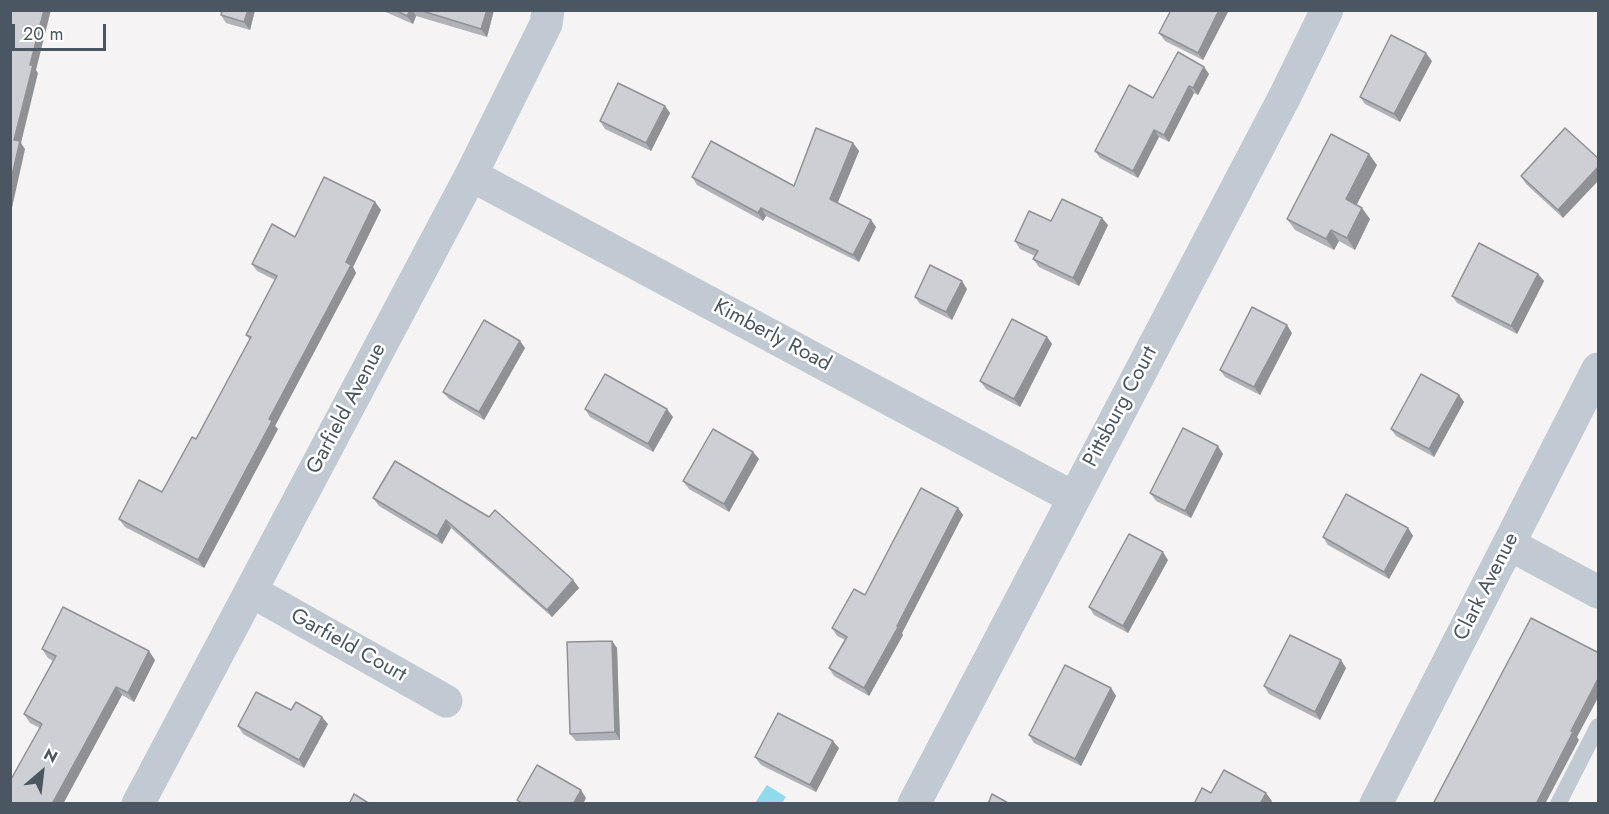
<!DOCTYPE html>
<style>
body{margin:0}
#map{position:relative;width:1609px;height:814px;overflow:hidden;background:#f5f3f3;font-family:Jost,sans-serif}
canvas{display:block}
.frame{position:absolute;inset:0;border:12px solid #4a5661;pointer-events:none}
.north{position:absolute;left:12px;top:742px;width:60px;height:60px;-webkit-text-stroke:4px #fff;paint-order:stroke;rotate:28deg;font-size:16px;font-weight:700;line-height:24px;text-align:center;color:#4a5661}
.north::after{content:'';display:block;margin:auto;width:21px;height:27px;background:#4a5661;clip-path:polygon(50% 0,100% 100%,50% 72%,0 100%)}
.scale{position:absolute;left:12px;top:24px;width:94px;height:27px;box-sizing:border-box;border:3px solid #4a5661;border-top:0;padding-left:8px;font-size:18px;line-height:21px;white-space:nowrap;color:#4a5661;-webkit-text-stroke:4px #fff;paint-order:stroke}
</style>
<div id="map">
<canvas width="1609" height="814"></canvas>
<div class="frame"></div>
<div class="north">N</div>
<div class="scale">20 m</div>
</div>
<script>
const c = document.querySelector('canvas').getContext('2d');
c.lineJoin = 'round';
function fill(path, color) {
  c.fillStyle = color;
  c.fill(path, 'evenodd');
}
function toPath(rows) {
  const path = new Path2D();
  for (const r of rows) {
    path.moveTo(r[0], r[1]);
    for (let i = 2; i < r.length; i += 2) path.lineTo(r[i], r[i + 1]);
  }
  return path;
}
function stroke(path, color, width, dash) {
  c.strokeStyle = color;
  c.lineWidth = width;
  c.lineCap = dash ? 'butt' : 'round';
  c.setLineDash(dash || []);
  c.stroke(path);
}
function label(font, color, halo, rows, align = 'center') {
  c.font = font + ' Jost,sans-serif';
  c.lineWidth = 5;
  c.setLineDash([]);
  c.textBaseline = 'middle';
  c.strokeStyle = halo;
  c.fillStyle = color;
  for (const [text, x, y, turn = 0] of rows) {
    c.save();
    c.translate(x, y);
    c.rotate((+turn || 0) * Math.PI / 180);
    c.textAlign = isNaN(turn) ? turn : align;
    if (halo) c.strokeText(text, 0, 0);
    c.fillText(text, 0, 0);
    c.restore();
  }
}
fill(toPath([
 [767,785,786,797,782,803,755,803]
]), '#90daee');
stroke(toPath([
 [1558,804,1598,726]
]), '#c1cad2', 16);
stroke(toPath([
 [471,175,1074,498],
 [1509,544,1598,592],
 [251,591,446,701],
 [138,804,471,175,546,24,548,10],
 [914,804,1285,96,1327,10],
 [1376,804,1598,369]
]), '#c1cad2', 33);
fill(toPath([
 [255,10,250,30,226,23,221,15],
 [381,10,494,10,487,37,416,16,413,24],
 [1171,10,1229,10,1203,60,1165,41,1159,33],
 [1432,61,1400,122,1365,104,1360,97],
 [1204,67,1209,74,1198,95,1194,93,1169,142,1159,137,1138,178,1100,158,1095,151,1153,98],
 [665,106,670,113,651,151,605,129,600,121],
 [853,143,859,151,837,203,871,220,876,227,859,262,766,216,763,221,697,185,692,177,794,186],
 [1599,159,1563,218,1526,184,1521,176],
 [1377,165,1356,205,1370,219,1355,250,1339,241,1334,250,1295,230,1287,219],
 [375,202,381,210,353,267,356,273,275,426,278,429,204,568,125,527,119,519,162,492,196,439,250,340,246,335,275,280,257,271,252,264,295,237],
 [1108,225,1079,286,1039,267,1033,259,1035,256,1020,249,1015,241],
 [1538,274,1544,281,1517,334,1457,303,1452,296],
 [967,289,952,320,920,304,915,297],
 [1292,333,1260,395,1225,377,1220,370],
 [1047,337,1052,344,1020,407,986,389,980,381],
 [520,341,525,348,484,420,449,399,443,392],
 [1459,395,1464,402,1434,457,1396,436,1391,429],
 [585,409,673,417,653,452,590,417],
 [753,452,759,459,729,512,689,489,683,481],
 [1223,454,1191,518,1156,501,1150,493],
 [395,461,573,580,579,588,552,617,451,528,442,544,379,506,373,498],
 [958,508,963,515,902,633,903,635,869,696,834,676,829,668,845,640,837,636,832,628,865,595],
 [1408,528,1413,536,1389,579,1328,545,1323,537],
 [1168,560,1128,633,1094,615,1089,607],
 [612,641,617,648,620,740,576,741,570,734],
 [42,649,155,660,134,702,122,695,63,804,10,804,40,728,30,723,24,714,53,661,48,658],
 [1346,668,1320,720,1269,694,1264,686],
 [1111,688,1116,696,1081,766,1034,743,1029,735],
 [291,710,328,724,304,768,243,734,238,726],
 [839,748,816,792,761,765,755,757]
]), '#b0b2b7');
fill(toPath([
 [44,10,51,10,36,70,38,73,21,143,25,149,10,217,10,184,14,140,30,65],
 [248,10,255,10,250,30,244,22],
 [410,10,412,10,416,16,413,24,407,16],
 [487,10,494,10,487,37,481,29],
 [1219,10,1229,10,1203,60,1198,53],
 [1426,53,1432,61,1400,122,1394,114],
 [1204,67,1209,74,1198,95,1193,88],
 [1189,86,1194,93,1169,142,1164,135],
 [665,106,670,113,651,151,646,143],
 [1154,130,1159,137,1138,178,1133,171],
 [853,143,859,151,836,207,830,199],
 [1369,154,1377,165,1354,210,1346,199],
 [1599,166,1599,180,1563,218,1558,210],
 [375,202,381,210,353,267,356,273,275,426,278,429,204,568,198,560,269,419],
 [761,208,766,216,763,221,758,213],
 [1362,208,1370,219,1355,250,1347,238],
 [1102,218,1108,225,1079,286,1073,278],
 [871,220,876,227,859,262,853,255],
 [1331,230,1339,241,1334,250,1326,239],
 [1538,274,1544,281,1517,334,1511,326],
 [962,281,967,289,952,320,946,312],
 [1287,325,1292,333,1260,395,1254,387],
 [1047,337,1052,344,1020,407,1014,399],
 [520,341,525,348,484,420,479,412],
 [1459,395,1464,402,1434,457,1429,449],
 [667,409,673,417,653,452,648,444],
 [1218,446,1223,454,1191,518,1185,511],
 [753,452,759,459,729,512,724,504],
 [958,508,963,515,902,633,903,635,869,696,864,688],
 [446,520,451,528,442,544,437,536],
 [1408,528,1413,536,1389,579,1384,572],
 [1163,552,1168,560,1128,633,1123,626],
 [573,580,579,588,552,617,547,610],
 [612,641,617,648,620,740,615,732],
 [149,651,155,660,134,702,128,693],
 [1341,660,1346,668,1320,720,1315,712],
 [1599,677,1599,696,1577,737,1579,740,1545,804,1536,804,1571,731],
 [116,687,122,695,63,804,52,804],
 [1111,688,1116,696,1081,766,1075,759],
 [322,717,328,724,304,768,299,760],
 [833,741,839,748,816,792,810,785],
 [581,790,586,798,583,804,573,804],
 [1266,793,1272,801,1270,804,1260,804]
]), '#909195');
const building = toPath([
 [10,10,44,10,30,65,33,65,14,140,20,141,10,184,10,10],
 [222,10,248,10,244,22,221,15,222,10],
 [395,10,410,10,407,16,395,10],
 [419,10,487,10,481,29,419,10],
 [1171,10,1219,10,1198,53,1159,33,1171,10],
 [1391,35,1426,53,1394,114,1360,97,1391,35],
 [1178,52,1204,67,1193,88,1189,86,1164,135,1154,130,1133,171,1095,151,1129,85,1153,98,1178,52],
 [618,83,665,106,646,143,600,121,618,83],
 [816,128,853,143,830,199,871,220,853,255,761,208,758,213,692,177,711,141,794,186,816,128],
 [1565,128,1599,159,1599,166,1558,210,1521,176,1565,128],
 [1331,134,1369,154,1346,199,1362,208,1347,238,1331,230,1326,239,1287,219,1331,134],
 [324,177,375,202,346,262,351,265,269,419,272,421,198,560,119,519,139,480,162,492,192,437,196,439,251,337,246,335,277,276,252,264,272,224,295,237,324,177],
 [1062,199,1102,218,1073,278,1033,259,1038,251,1015,241,1029,211,1051,221,1062,199],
 [1479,243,1538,274,1511,326,1452,296,1479,243],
 [930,265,962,281,946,312,915,297,930,265],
 [1252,307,1287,325,1254,387,1220,370,1252,307],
 [1012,319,1047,337,1014,399,980,381,1012,319],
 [484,320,520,341,479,412,443,392,484,320],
 [605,374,667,409,648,444,585,409,605,374],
 [1421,374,1459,395,1429,449,1391,429,1421,374],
 [1183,428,1218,446,1185,511,1150,493,1183,428],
 [713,429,753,452,724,504,683,481,713,429],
 [395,461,489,517,495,510,573,580,547,610,446,520,437,536,373,498,395,461],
 [921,488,958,508,897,626,898,627,864,688,829,668,847,637,832,628,854,589,865,595,921,488],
 [1346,494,1408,528,1384,572,1323,537,1346,494],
 [1129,534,1163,552,1123,626,1089,607,1129,534],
 [63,607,149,651,128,693,116,687,52,804,10,804,10,781,42,724,24,714,56,656,42,649,63,607],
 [1531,618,1599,653,1599,677,1571,731,1573,732,1536,804,1433,804,1531,618],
 [1290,635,1341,660,1315,712,1264,686,1290,635],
 [612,641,615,732,570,734,567,642,612,641],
 [1065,665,1111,688,1075,759,1029,735,1065,665],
 [256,692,291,710,296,702,322,717,299,760,238,726,256,692],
 [778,713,833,741,810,785,755,757,778,713],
 [537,765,581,790,573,804,523,804,517,800,537,765],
 [1224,770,1266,793,1260,804,1194,804,1202,788,1211,793,1224,770],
 [354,794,370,804,349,804,354,794],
 [992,794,1010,804,988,804,992,794]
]);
fill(building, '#cdcfd5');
stroke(building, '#909195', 1.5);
label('21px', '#4a5661', '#fff', [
 ["Kimberly Road",772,336,28],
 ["Pittsburg Court",1121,407,-62],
 ["Garfield Avenue",347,409,-62],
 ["Clark Avenue",1487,587,-63],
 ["Garfield Court",348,646,29]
]);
</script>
